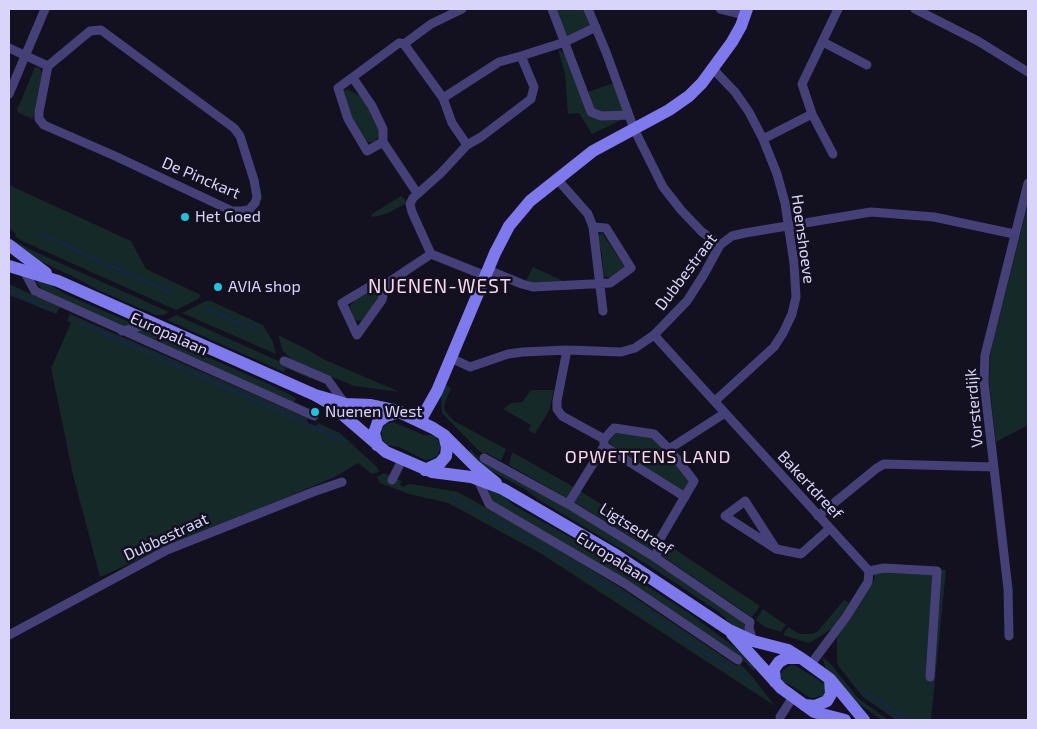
<!DOCTYPE html>
<style>
body{margin:0}
#map{position:relative;width:1037px;height:729px;overflow:hidden;background:#13101f;font-family:"Exo 2",sans-serif}
canvas{display:block}
.frame{position:absolute;inset:0;border:10px solid #d9d4f9;pointer-events:none}
</style>
<div id="map">
<canvas width="1037" height="729"></canvas>
<div class="frame"></div>
</div>
<script>
const c = document.querySelector('canvas').getContext('2d');
c.lineJoin = 'round';
function fill(path, color) {
  c.fillStyle = color;
  c.fill(path, 'evenodd');
}
function toPath(rows) {
  const path = new Path2D();
  for (const r of rows) {
    path.moveTo(r[0], r[1]);
    for (let i = 2; i < r.length; i += 2) path.lineTo(r[i], r[i + 1]);
  }
  return path;
}
function stroke(path, color, width, dash) {
  c.strokeStyle = color;
  c.lineWidth = width;
  c.lineCap = dash ? 'butt' : 'round';
  c.setLineDash(dash || []);
  c.stroke(path);
}
function label(font, color, halo, rows, align = 'center') {
  c.font = font + ' "Exo 2",sans-serif';
  c.lineWidth = 5;
  c.setLineDash([]);
  c.textBaseline = 'middle';
  c.strokeStyle = halo;
  c.fillStyle = color;
  for (const [text, x, y, turn = 0] of rows) {
    c.save();
    c.translate(x, y);
    c.rotate((+turn || 0) * Math.PI / 180);
    c.textAlign = isNaN(turn) ? turn : align;
    if (halo) c.strokeText(text, 0, 0);
    c.fillText(text, 0, 0);
    c.restore();
  }
}
fill(toPath([
 [556,9,585,9,590,23,589,26,567,37],
 [558,49,568,56,587,112,590,116,594,118,626,118,592,134,579,113,568,114,565,74],
 [35,67,40,68,42,74,33,119,19,113,17,110],
 [614,83,625,112,596,113,585,93],
 [347,89,358,95,368,106,380,134,375,142,368,142,365,140,354,123,344,95,344,91],
 [9,185,131,241,146,269,201,295,198,299,176,310,20,240,15,236,16,234,9,228],
 [401,196,406,200,405,204,388,213,378,216,371,217,372,214],
 [1028,203,1028,425,996,442,989,380,991,349],
 [602,233,625,267,613,277,605,277,603,275,602,255,597,236],
 [13,240,29,249,169,312,164,315,156,315,98,290,76,278,29,256,11,244],
 [533,267,561,280,561,282,532,284,526,281],
 [34,277,44,281,65,294,134,324,124,327,42,290],
 [9,284,60,307,56,314,9,295],
 [375,287,380,290,377,300,366,317,361,321,356,320,352,317,348,310,350,306,358,297],
 [206,301,211,301,263,325,273,342,276,354,182,313],
 [70,314,308,418,307,422,316,426,318,423,340,433,377,467,379,472,372,474,358,463,335,477,151,554,100,577,73,475,51,368,71,323,67,321],
 [176,315,312,376,311,379,286,368,284,372,167,320],
 [144,329,273,386,296,398,293,404,133,333],
 [278,335,310,351,323,359,400,392,354,386,293,361,283,351],
 [443,383,451,388,444,406,445,411,454,421,506,449,501,461,487,453,485,455,479,451,442,413,441,392],
 [531,390,554,390,549,411,535,434,528,430,531,425,503,409,511,403,522,402],
 [393,422,424,435,432,435,436,437,441,445,438,455,432,459,425,460,399,447,387,445,382,439,382,429,386,424],
 [615,433,652,435,689,480,684,490,681,490,610,444,609,441],
 [470,449,480,459,540,492,671,571,744,623,747,634,737,630,719,612,648,565,541,501,526,490,475,462,467,455],
 [512,452,574,487,567,498,509,465],
 [384,473,389,475,388,479,396,479,402,481,400,484,403,487,409,484,411,484,458,492,533,534,618,586,737,666,739,663,751,675,775,706,540,553,448,503,409,494,380,483,377,477],
 [487,488,498,492,515,506,577,541,689,613,749,658,757,666,754,671,743,660,682,618,492,502],
 [580,491,656,538,654,551,574,502],
 [664,542,760,606,752,617,662,556],
 [869,566,946,570,931,720,896,720,863,697,839,667,837,662,837,637,874,581,875,576],
 [844,600,849,603,833,628,811,642,808,643,783,635,788,627,800,634,812,634,818,631],
 [763,609,786,625,781,632,765,627,756,620],
 [822,657,829,662,858,698,888,720,882,720,850,698,826,669],
 [791,665,796,666,825,684,825,692,822,696,813,698,809,697,789,684,784,683,780,676,783,670]
]), '#142928');
stroke(toPath([
 [41,234,173,294],
 [11,291,50,310],
 [207,309,259,331],
 [80,323,279,411,346,442],
 [454,498,554,554,613,590,648,613,697,648,749,680],
 [864,691,906,720]
]), '#162743', 2.5);
stroke(toPath([
 [552,9,591,112,601,116,629,115],
 [588,9,606,52,634,129,663,187,681,210,702,232,720,245],
 [720,9,745,15],
 [915,9,978,41,1028,72],
 [823,42,867,65],
 [404,44,443,98,452,123,467,145],
 [9,48,48,66,90,31,101,30,234,128,240,136,254,180,257,197,255,203,249,210,241,211,232,211,115,156,44,125,39,119,39,112,48,66],
 [713,69,735,92,749,112,763,139,777,174,785,203,794,263,796,297,792,314,783,333,774,347,715,401],
 [353,78,372,106,383,129,383,142,367,151,348,119,338,88,399,43,404,44,431,24,462,9],
 [9,94,45,9],
 [443,98,499,62,521,56],
 [763,139,812,114],
 [383,142,417,193],
 [833,154,812,114,802,84,838,9],
 [557,179,588,214,593,227,603,311],
 [23,269,35,291,314,416],
 [488,270,522,284,533,287,610,283,631,268,606,228,593,227],
 [486,276,431,254,412,212,410,204,413,198,441,173,467,145,481,137,531,99,534,87,521,56,565,42,596,27],
 [385,287,377,282,342,303,357,335,382,300,385,287,392,280,431,254],
 [122,331,153,323],
 [654,335,869,571,868,582,846,617,811,664],
 [567,350,557,401,557,409,562,416,604,439],
 [451,358,470,367,508,354,523,352,567,350,621,352,635,348,654,335,687,301,703,276,720,245,732,236,745,233,871,212,934,217,1014,234],
 [284,361,328,380,345,404],
 [604,446,685,497],
 [669,449,725,413],
 [484,458,568,504,656,558,750,622,749,628,753,641],
 [392,480,402,460],
 [478,480,489,504,624,583,738,660],
 [745,501,776,549,725,516,745,501],
 [568,504,604,446,604,439,614,428,654,434,669,449,694,481,660,539,656,558],
 [818,516,877,468,884,464,994,467],
 [776,549,801,554,829,529],
 [869,571,884,568,937,571,930,677],
 [9,635,167,550,313,492,342,482],
 [1009,636,1008,589,984,382,985,355,1028,183],
 [780,717,793,697]
]), '#454178', 9);
stroke(toPath([
 [9,245,46,273],
 [9,266,58,281,315,395,346,404,371,405,395,410,433,428,444,435,475,466,496,483],
 [315,395,329,403,386,452,432,472,471,477,503,489,616,555,729,630,753,641,788,650,801,658,830,679,864,720],
 [420,421,437,391,495,253,509,226,530,201,593,151,669,110,689,96,702,83,732,42,741,26,747,9],
 [377,445,374,433,378,422,386,416,401,412],
 [425,470,440,463,446,456,447,447,444,435],
 [732,634,781,688,814,712,845,720],
 [775,682,774,669,779,662,786,658,801,658],
 [804,705,815,706,827,701,831,694,830,679]
]), '#7e79ec', 12);
for (const [x, y, r, color] of [
 [185,217,5,"#1fc4da"],
 [218,287,5,"#1fc4da"],
 [315,412,5,"#1fc4da"]
]) {
  const dot = new Path2D();
  dot.arc(x, y, r, 0, 2 * Math.PI);
  c.fillStyle = color;
  c.fill(dot);
  stroke(dot, '#13101f', 2);
}
label('16px', '#d9d4f9', '#13101f', [
 ["De Pinckart",201,178,23],
 ["Hoenshoeve",803,239,82],
 ["Dubbestraat",686,272,-53],
 ["Europalaan",169,334,24],
 ["Vorsterdijk",974,408,-95],
 ["Bakertdreef",810,485,47],
 ["Ligtsedreef",636,529,32],
 ["Dubbestraat",166,537,-25],
 ["Europalaan",613,558,32]
]);
label('16px', '#d9d4f9', '#13101f', [
 ["Het Goed",195,217],
 ["AVIA shop",228,287],
 ["Nuenen West",325,412]
], 'left');
c.letterSpacing = '1px';
label('18px', '#f9d6ec', '#13101f', [
 ["OPWETTENS LAND",648,457]
]);
c.letterSpacing = '0px';
c.letterSpacing = '1px';
label('19px', '#f9d6ec', '#13101f', [
 ["NUENEN-WEST",440,287]
]);
c.letterSpacing = '0px';
</script>
